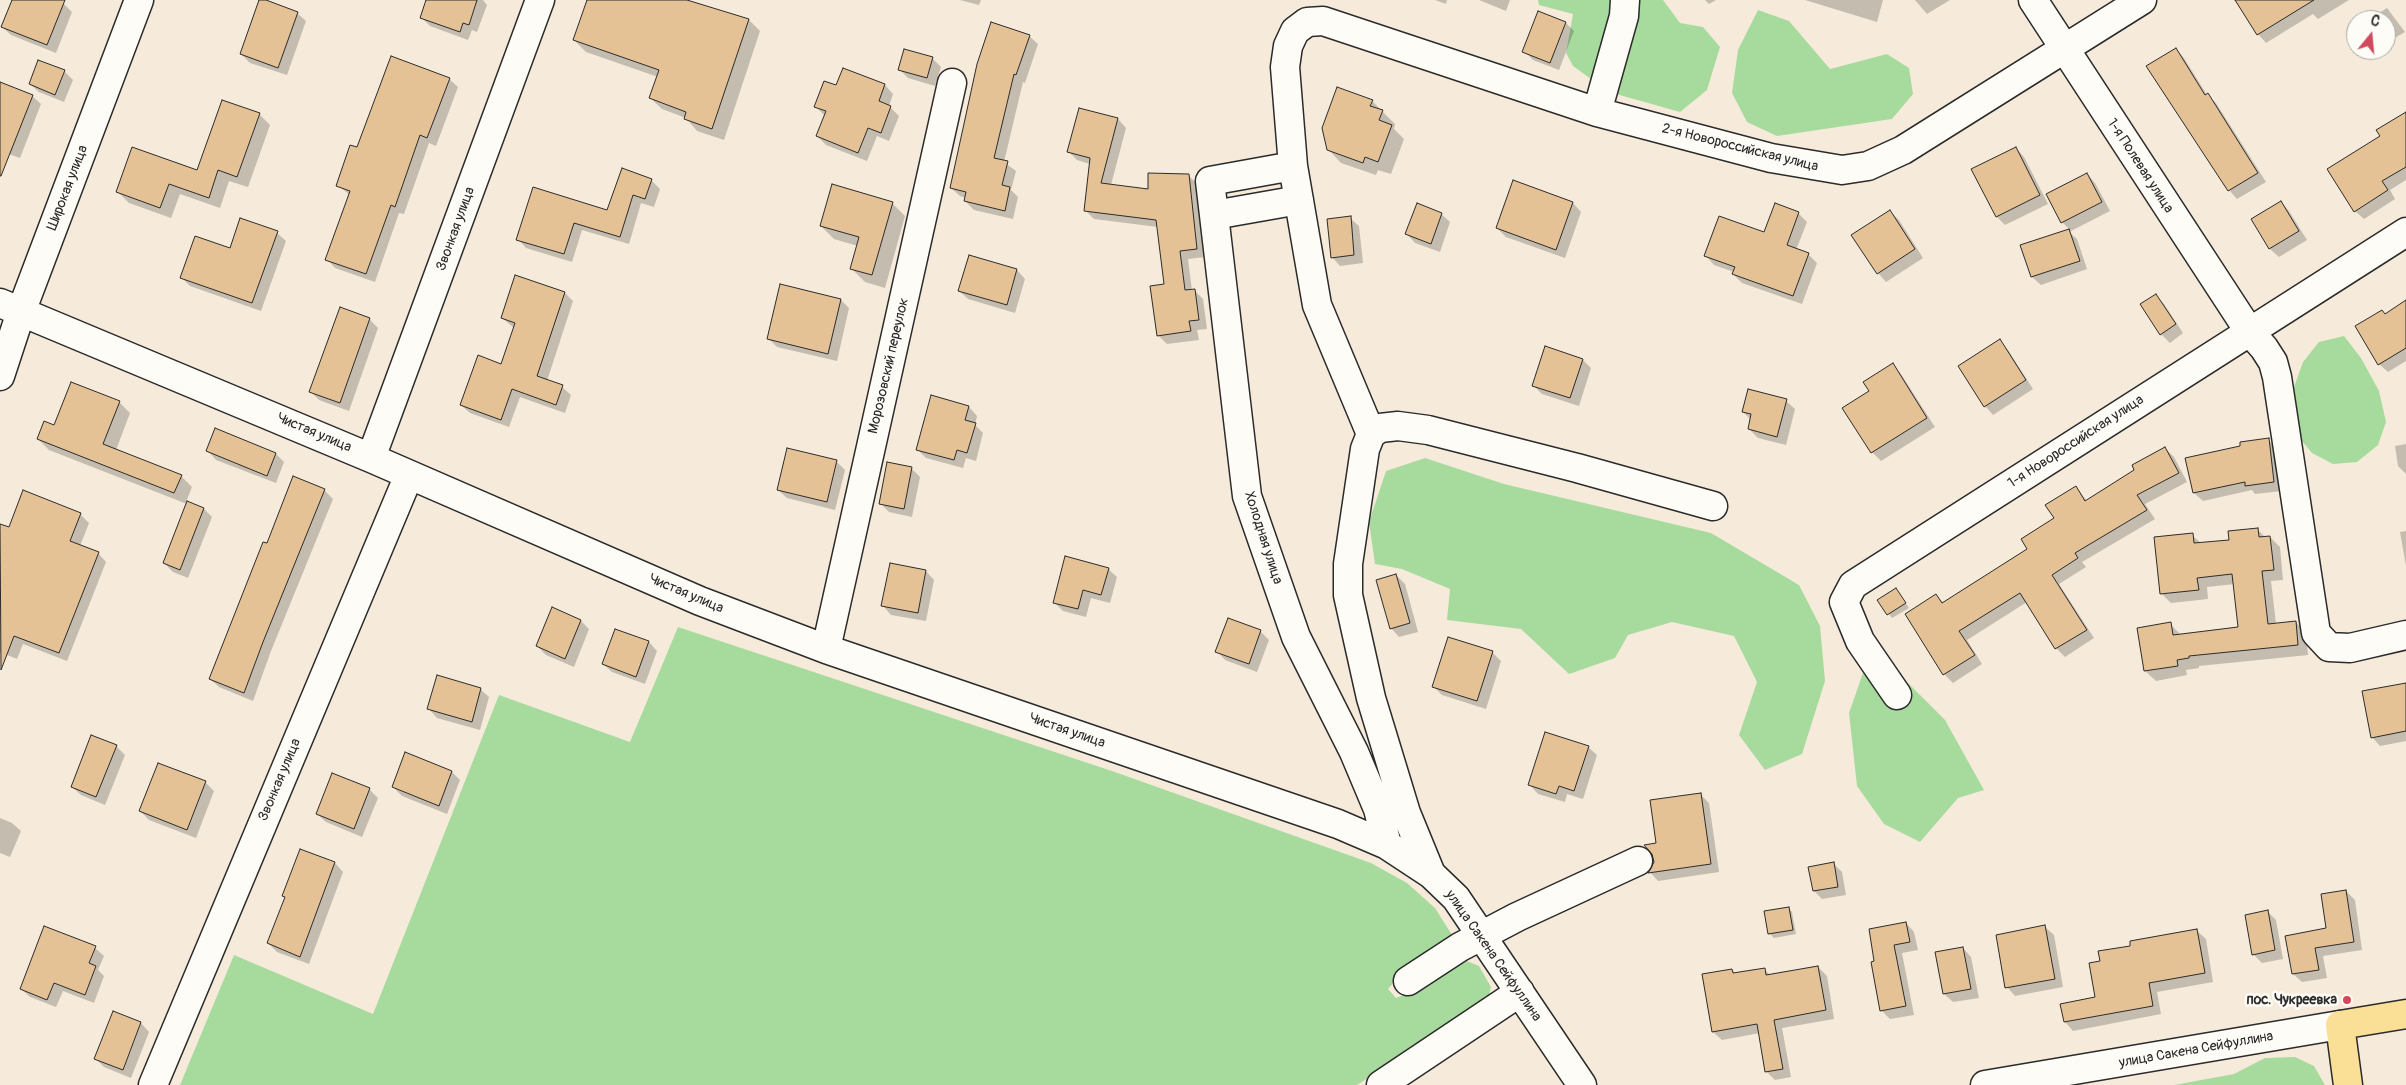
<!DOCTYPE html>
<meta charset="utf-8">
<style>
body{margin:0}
#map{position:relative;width:2406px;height:1085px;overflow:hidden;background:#f6ebda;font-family:Pangolin,sans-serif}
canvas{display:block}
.north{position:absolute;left:2346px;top:10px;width:50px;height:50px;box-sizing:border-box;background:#fdfcf7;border:1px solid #a9a8a5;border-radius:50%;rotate:17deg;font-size:14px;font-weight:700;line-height:20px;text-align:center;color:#2b2b2b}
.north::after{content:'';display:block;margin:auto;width:18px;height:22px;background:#d1495b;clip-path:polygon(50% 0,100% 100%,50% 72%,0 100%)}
</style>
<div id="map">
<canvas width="2406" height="1085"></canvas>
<div class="north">С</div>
</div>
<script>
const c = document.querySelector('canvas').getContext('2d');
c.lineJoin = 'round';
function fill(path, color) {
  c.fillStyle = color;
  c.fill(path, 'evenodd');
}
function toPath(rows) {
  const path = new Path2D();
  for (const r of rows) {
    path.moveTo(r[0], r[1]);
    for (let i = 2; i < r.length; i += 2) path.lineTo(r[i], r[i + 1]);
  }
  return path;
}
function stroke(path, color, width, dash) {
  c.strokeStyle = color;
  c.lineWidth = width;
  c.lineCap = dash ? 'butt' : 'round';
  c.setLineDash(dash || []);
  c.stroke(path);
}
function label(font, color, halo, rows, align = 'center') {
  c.font = font + ' Pangolin,sans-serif';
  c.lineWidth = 5;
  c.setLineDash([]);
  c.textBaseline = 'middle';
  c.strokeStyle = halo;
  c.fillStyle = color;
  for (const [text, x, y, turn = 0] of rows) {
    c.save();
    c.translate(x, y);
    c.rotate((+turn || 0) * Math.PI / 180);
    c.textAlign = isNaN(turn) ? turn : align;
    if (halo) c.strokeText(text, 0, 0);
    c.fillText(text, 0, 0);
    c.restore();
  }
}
fill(toPath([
 [1538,0,1663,0,1680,23,1703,27,1720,47,1707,90,1680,112,1609,92,1573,66,1566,53,1573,14,1539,5],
 [1758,10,1789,21,1830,69,1887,54,1909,68,1913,94,1892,119,1777,136,1747,122,1732,93,1738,50],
 [2344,336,2361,358,2379,391,2386,422,2378,445,2357,462,2333,464,2312,453,2302,441,2296,422,2293,390,2303,362,2319,342],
 [1425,458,1504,484,1711,533,1799,585,1820,626,1825,681,1802,754,1765,770,1739,735,1757,682,1734,636,1672,622,1628,635,1615,658,1569,674,1521,629,1447,620,1450,589,1402,569,1375,564,1369,522,1386,471],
 [678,627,1112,771,1371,863,1407,883,1435,908,1452,935,1400,975,1388,989,1396,998,1414,991,1467,961,1479,966,1491,987,1488,1001,1357,1085,180,1085,234,955,373,1014,499,695,630,742],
 [1872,647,1945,720,1984,790,1958,798,1920,842,1884,824,1857,786,1849,713],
 [2295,1057,2314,1066,2325,1085,2174,1085,2234,1074,2265,1058]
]), '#a7db9e');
fill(toPath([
 [13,0,55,0,63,3,72,12,56,53,11,35,2,27],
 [261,0,297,13,306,21,287,75,250,63,241,54],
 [428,0,483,0,487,5,477,32,472,30,468,40,430,26,421,17],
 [588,0,683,0,749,20,760,31,724,140,697,131,686,118,662,109,650,98,658,77,586,52,574,40],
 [960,0,981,0,979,5],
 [1435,0,1447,0,1446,4],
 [1479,0,1510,0,1506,11],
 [1705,0,1716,0,1709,4],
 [1805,0,1883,0,1877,22],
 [1915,0,1950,0,1927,14],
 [2237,0,2349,0,2318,19,2313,14,2266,43,2258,34],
 [2387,8,2405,32,2386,43,2386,20,2368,20],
 [1539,12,1566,23,1574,31,1559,70,1533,60,1524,51],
 [1029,36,1038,44,1025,83,1023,82,1004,162,1016,171,1011,190,1018,197,1013,219,974,210,965,201,966,198,960,196,951,188],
 [2176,49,2184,58,2207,95,2216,103,2266,182,2237,199,2229,190],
 [932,58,941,67,935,86,908,78,899,69],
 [843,69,885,85,893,94,889,106,899,116,889,141,877,136,867,161,826,145,817,136,825,116,815,106,837,87],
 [64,71,73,80,64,102,39,92,30,84],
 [449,79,458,87,436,146,429,143,404,214,399,213,375,282,335,268,327,259,350,195,337,185,357,148],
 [0,83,32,96,41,104,20,158,0,151],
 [1372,101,1395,124,1394,129,1404,139,1391,174,1378,170,1376,175,1341,163,1328,149],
 [1080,109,1118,119,1126,128,1111,185,1149,190,1189,176,1197,184,1205,257,1188,259,1192,291,1195,291,1203,299,1207,329,1197,330,1199,340,1167,344,1158,335,1166,285,1158,227,1094,219,1085,210,1090,164,1077,160,1069,152],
 [259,114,270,125,248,187,229,181,220,208,180,194,171,218,129,203,118,192,197,172],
 [2406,114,2406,180,2390,190,2395,199,2364,219,2355,211,2382,136],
 [2016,148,2024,157,2048,204,2005,225,1997,217],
 [2087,174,2095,183,2110,211,2069,232,2077,239,2087,269,2041,285,2032,277,2022,246,2070,230,2062,222],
 [651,180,660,189,654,207,641,203,629,244,582,230,572,262,526,248,518,239,608,211],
 [1514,182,1573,203,1581,212,1565,258,1506,237,1497,228],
 [2281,202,2289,211,2307,240,2279,257,2270,249,2252,220],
 [892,203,905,216,885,288,865,282,852,269,858,246,834,239,821,226],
 [1890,211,1899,220,1923,258,1886,282,1878,273],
 [1798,213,1807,222,1796,250,1808,254,1817,263,1802,304,1742,283,1733,274,1734,272,1714,265,1706,256,1765,234],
 [1441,214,1450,222,1440,252,1415,243,1407,234],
 [1350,218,1359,226,1363,263,1340,266,1332,257],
 [277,233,286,241,261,311,190,286,181,277,230,249],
 [1017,270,1025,279,1015,313,968,299,959,291],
 [565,293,573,301,547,381,562,387,571,395,565,413,520,397,509,427,470,413,461,405,502,365,514,328,502,318],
 [2155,295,2164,304,2183,333,2170,343,2161,334],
 [841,300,849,308,837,361,777,347,768,338],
 [2406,302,2406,361,2388,372,2379,364,2385,315],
 [369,319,378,328,349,411,319,400,311,392],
 [2000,341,2008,350,2033,389,1993,415,1985,406],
 [1583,360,1591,368,1579,406,1542,394,1533,385],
 [1893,365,1901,374,1935,427,1881,461,1872,452,1871,391],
 [1786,401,1795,409,1786,445,1758,438,1749,429,1751,420,1743,412],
 [119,402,130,413,116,450,181,476,192,487,186,502,204,509,212,517,188,578,173,572,164,563,187,504,49,450,38,439,55,426],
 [969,407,977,416,975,425,983,433,976,461,966,458,963,468,926,458,917,449],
 [2268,440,2277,448,2282,491,2255,494,2252,490,2203,501,2194,493,2187,459],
 [2406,444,2406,474,2398,466,2395,446],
 [2165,448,2174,457,2187,482,2145,504,2155,519,2082,562,2086,567,2059,584,2094,638,2065,657,2056,648,2027,602,1967,640,1982,664,1953,683,1944,674,1906,615,1936,596,1944,603,2029,549,2055,519,2076,487,2087,501,2136,470],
 [208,451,276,454,284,462,276,483,216,460],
 [836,461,845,470,835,510,787,498,778,490],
 [911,468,920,477,912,517,889,512,880,503],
 [324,490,333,499,271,651,253,701,219,687,210,679,267,545],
 [80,514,89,523,80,546,98,553,106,562,67,661,23,644,17,659,0,652,0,525,9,529],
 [2257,529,2265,537,2270,537,2280,547,2283,580,2271,581,2276,624,2296,622,2306,633,2308,655,2199,666,2199,668,2186,670,2187,675,2156,681,2145,671,2170,624,2181,635,2239,628,2235,584,2207,587,2208,599,2171,603,2161,593,2192,535,2202,544,2230,541],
 [2406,531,2406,566,2400,532],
 [891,565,926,571,934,580,926,621,891,615,883,606],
 [1108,569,1117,577,1110,603,1091,598,1086,617,1063,611,1054,602],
 [1396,575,1405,584,1418,632,1399,637,1391,628],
 [1896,589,1909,608,1892,618,1879,600],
 [553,609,581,621,589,629,574,667,546,655,537,646],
 [1260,631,1269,640,1257,672,1225,660,1217,651],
 [649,642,657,651,645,684,612,672,603,664],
 [1492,652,1501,661,1486,709,1442,695,1434,687],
 [2406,684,2406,741,2380,746,2372,737],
 [480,689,489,697,480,730,437,718,429,709],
 [116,746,125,755,105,805,81,795,72,787],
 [1588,747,1597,755,1583,799,1567,794,1565,802,1538,794,1530,785],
 [158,764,206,783,214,791,196,838,149,820,140,811],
 [452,772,460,780,447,814,402,796,393,787],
 [369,789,378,798,362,837,326,822,317,814],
 [1700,794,1709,803,1719,872,1658,881,1650,872,1655,862,1657,844],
 [0,818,12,823,21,831,10,857,0,853],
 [301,850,335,863,343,872,309,964,277,952,268,943,286,898],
 [1833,863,1842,872,1846,895,1822,899,1814,891],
 [2346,891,2355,900,2362,950,2323,956,2327,978,2302,982,2293,974,2327,929],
 [1788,908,1792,912,1796,934,1774,938,1770,934],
 [2268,912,2276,920,2283,959,2262,963,2253,954],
 [1906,923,1914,932,1918,950,1902,953,1914,1015,1890,1019,1882,1011,1873,963],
 [2045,927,2054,935,2063,987,2015,996,2007,987],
 [2197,931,2206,939,2213,982,2157,992,2161,1014,2073,1031,2065,1022,2062,1005,2096,998,2102,962,2132,947],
 [95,948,104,956,98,970,104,976,94,1003,63,991,56,1007,30,997,21,989],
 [1963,948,1971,957,1979,998,1953,1002,1944,994,1937,953],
 [1818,967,1827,976,1834,1019,1782,1028,1791,1077,1775,1080,1766,1071,1760,1033,1722,1040,1713,1032,1732,970,1736,974,1764,969,1771,976],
 [114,1013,141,1023,149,1032,131,1078,104,1067,96,1059]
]), '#0003');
const building = toPath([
 [12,0,65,0,47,45,1,27,12,0],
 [259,0,266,0,298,12,278,68,240,54,259,0],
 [426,0,477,0,469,25,463,23,460,32,420,18,426,0],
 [587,0,687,0,749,19,712,129,684,119,686,112,649,98,659,70,573,40,587,0],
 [2235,0,2314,0,2257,35,2235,0],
 [1538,11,1566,22,1550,63,1522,52,1538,11],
 [991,22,1030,35,1016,75,1014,74,994,158,1008,161,1002,185,1010,187,1005,211,964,201,966,192,950,188,977,64,991,22],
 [2176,48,2205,95,2208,93,2258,173,2228,191,2146,66,2176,48],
 [904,49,933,57,927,78,898,70,904,49],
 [391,56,450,78,427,138,420,135,395,207,391,205,366,274,325,260,350,191,336,186,350,145,357,147,391,56],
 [38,60,65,70,55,95,29,84,38,60],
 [843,68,885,84,879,101,891,106,881,133,868,128,858,153,816,136,826,111,814,107,824,81,836,85,843,68],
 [0,82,33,95,1,176,0,176,0,82],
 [1337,87,1373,100,1370,106,1383,110,1379,120,1392,125,1378,162,1365,157,1363,163,1327,150,1322,128,1337,87],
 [222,100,260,113,237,177,218,170,209,198,169,184,160,208,116,192,132,147,197,170,222,100],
 [1079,108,1118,118,1101,183,1148,189,1148,173,1189,174,1197,249,1180,251,1185,290,1195,289,1199,320,1189,321,1191,331,1157,336,1150,286,1164,284,1156,220,1084,211,1090,158,1067,152,1079,108],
 [2406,112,2406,167,2382,181,2388,190,2354,212,2327,169,2380,136,2376,130,2406,112],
 [2016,147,2040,195,1996,217,1971,169,2016,147],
 [622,168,652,179,645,199,633,195,620,237,574,223,564,254,516,240,533,187,607,210,622,168],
 [2087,173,2102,202,2061,223,2046,194,2087,173],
 [1513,180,1573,202,1556,250,1496,228,1513,180],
 [832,184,893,202,872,275,850,269,859,237,820,226,832,184],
 [2281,201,2299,231,2269,249,2251,219,2281,201],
 [1417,203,1442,213,1431,244,1405,234,1417,203],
 [1775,203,1799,212,1787,245,1809,253,1793,296,1732,274,1735,267,1704,256,1719,216,1764,232,1775,203],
 [1890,210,1915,249,1877,274,1851,235,1890,210],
 [1351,216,1354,255,1331,258,1327,219,1351,216],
 [240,218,278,231,252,303,180,278,195,236,230,248,240,218],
 [2069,229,2080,261,2031,277,2020,245,2069,229],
 [969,255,1017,269,1007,305,958,291,969,255],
 [515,275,565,292,537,376,563,385,556,405,512,389,501,420,460,405,478,355,501,364,515,323,501,318,515,275],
 [780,284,841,299,828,354,767,339,780,284],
 [2156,294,2176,324,2160,335,2140,304,2156,294],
 [2406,300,2406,348,2378,365,2355,326,2382,310,2385,314,2406,300],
 [340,307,370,318,340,403,309,392,340,307],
 [2000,339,2026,380,1984,407,1958,366,2000,339],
 [1545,346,1583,359,1570,398,1532,386,1545,346],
 [1893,363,1927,418,1871,453,1842,408,1869,391,1863,382,1893,363],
 [71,382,120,401,103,444,182,475,174,493,37,439,44,421,54,425,71,382],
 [1748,389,1787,399,1777,437,1748,429,1751,414,1742,412,1748,389],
 [931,395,969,406,965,420,976,423,967,453,957,450,954,460,916,450,931,395],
 [215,428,276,453,267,476,206,451,215,428],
 [2269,438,2274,482,2245,486,2245,482,2193,493,2185,458,2240,446,2240,442,2269,438],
 [2165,447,2179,473,2137,495,2147,510,2075,553,2078,558,2052,575,2087,630,2055,649,2020,593,1959,631,1975,655,1943,675,1905,614,1936,594,1942,603,2027,549,2021,539,2054,518,2045,505,2076,486,2085,501,2134,470,2132,465,2165,447],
 [787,448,837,460,827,502,777,490,787,448],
 [887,462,912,467,904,509,879,504,887,462],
 [293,476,325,489,263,642,244,693,209,679,263,542,267,543,293,476],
 [23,490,81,513,70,541,99,552,59,653,14,636,1,670,0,524,9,527,23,490],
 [187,501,204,508,180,570,163,563,187,501],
 [2258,528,2259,537,2270,536,2274,570,2262,571,2268,624,2296,621,2298,645,2189,656,2189,658,2177,660,2178,666,2144,671,2137,628,2171,622,2173,635,2238,627,2232,574,2197,578,2199,590,2160,594,2154,537,2193,533,2194,543,2229,540,2228,531,2258,528],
 [1065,556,1109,568,1101,595,1083,590,1078,609,1053,603,1065,556],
 [890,563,926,570,918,613,881,606,890,563],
 [1396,574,1410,623,1390,629,1376,580,1396,574],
 [1896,588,1906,603,1887,615,1877,600,1896,588],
 [552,607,581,620,565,659,536,646,552,607],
 [1228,618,1261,630,1249,664,1215,652,1228,618],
 [615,629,649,641,636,677,602,664,615,629],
 [1448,637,1493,651,1477,701,1432,687,1448,637],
 [437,675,481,688,472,722,427,709,437,675],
 [2406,683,2406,731,2371,738,2362,691,2406,683],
 [1545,732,1589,746,1574,791,1559,786,1556,794,1528,785,1545,732],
 [91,735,117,745,96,797,71,787,91,735],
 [405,752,452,771,439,806,392,787,405,752],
 [158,763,206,781,187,830,139,811,158,763],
 [332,773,370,788,354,829,316,814,332,773],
 [1701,793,1711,864,1648,873,1654,862,1652,854,1644,845,1656,843,1650,800,1701,793],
 [300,849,335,862,300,957,267,943,285,897,282,896,300,849],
 [1834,862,1838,887,1813,891,1808,867,1834,862],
 [2346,890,2354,942,2315,948,2319,970,2292,974,2285,936,2326,928,2321,894,2346,890],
 [1789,907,1793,930,1768,934,1764,911,1789,907],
 [2268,910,2275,950,2252,955,2245,915,2268,910],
 [1906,922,1910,942,1894,945,1906,1006,1880,1011,1871,962,1874,961,1869,929,1906,922],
 [2045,925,2055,979,2005,988,1996,935,2045,925],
 [44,926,96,946,89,963,96,966,85,995,54,983,47,1000,20,989,44,926],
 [2197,929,2205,973,2149,983,2153,1006,2064,1022,2060,1004,2095,997,2089,963,2100,961,2098,951,2130,946,2130,941,2197,929],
 [1963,947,1971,989,1943,994,1935,952,1963,947],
 [1818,966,1826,1010,1774,1020,1783,1069,1765,1072,1757,1024,1712,1032,1702,974,1732,969,1733,973,1765,968,1766,975,1818,966],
 [113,1011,141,1022,123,1070,94,1059,113,1011]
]);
fill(building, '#e4c296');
stroke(building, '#2b2b2b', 1);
const minor = toPath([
 [2033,0,2249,331,2264,348,2273,362,2277,377,2316,633,2329,647,2350,648,2406,635],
 [1597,112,1624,16,1625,0],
 [1293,166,1210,181,1247,496,1296,637,1354,752,1378,809,1387,845],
 [1214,215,1299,200],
 [0,303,371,458,700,601,826,649,1338,824,1387,845,1431,874,1456,898,1582,1085],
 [0,376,21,312,139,0],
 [1371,434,1380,428,1398,426,1428,430,1577,468,1713,506],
 [371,458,540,0],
 [826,649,952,83],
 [1897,695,1860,641,1844,602,1853,585,2406,232],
 [1431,874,1406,813,1371,698,1348,595,1348,564,1365,449,1371,434,1317,305,1293,166,1285,67,1288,46,1295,31,1307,22,1323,21,1597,112,1771,158,1842,170,1868,166,1903,150,2142,0],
 [1408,981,1460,947,1517,917,1638,861],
 [153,1085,409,475],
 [1381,1085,1520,992],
 [1985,1085,2340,1025]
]);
const major = toPath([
 [2348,1085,2340,1025,2406,1014]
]);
stroke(minor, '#2b2b2b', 31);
stroke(major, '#2b2b2b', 31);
stroke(minor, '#fdfcf7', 28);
stroke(major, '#fadf96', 28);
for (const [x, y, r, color] of [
 [2347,1000,5,"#d1495b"]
]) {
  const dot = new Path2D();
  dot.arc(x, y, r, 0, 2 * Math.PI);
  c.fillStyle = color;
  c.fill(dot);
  stroke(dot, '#fdfcf7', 2);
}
label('14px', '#2b2b2b', '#fdfcf7', [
 ["2-я Новороссийская улица",1740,148,14],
 ["1-я Полевая улица",2140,166,57],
 ["Широкая улица",68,188,-69],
 ["Звонкая улица",456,229,-70],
 ["Морозовский переулок",889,366,-77],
 ["Чистая улица",314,433,23],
 ["1-я Новороссийская улица",2076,442,-33],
 ["Холодная улица",1263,538,72],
 ["Чистая улица",686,594,23],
 ["Чистая улица",1067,731,19],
 ["Звонкая улица",280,780,-67],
 ["улица Сакена Сейфуллина",1493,956,55],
 ["улица Сакена Сейфуллина",2196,1050,-10]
]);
label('bold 14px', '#2b2b2b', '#fdfcf7', [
 ["пос. Чукреевка",2337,1000]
], 'right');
</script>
